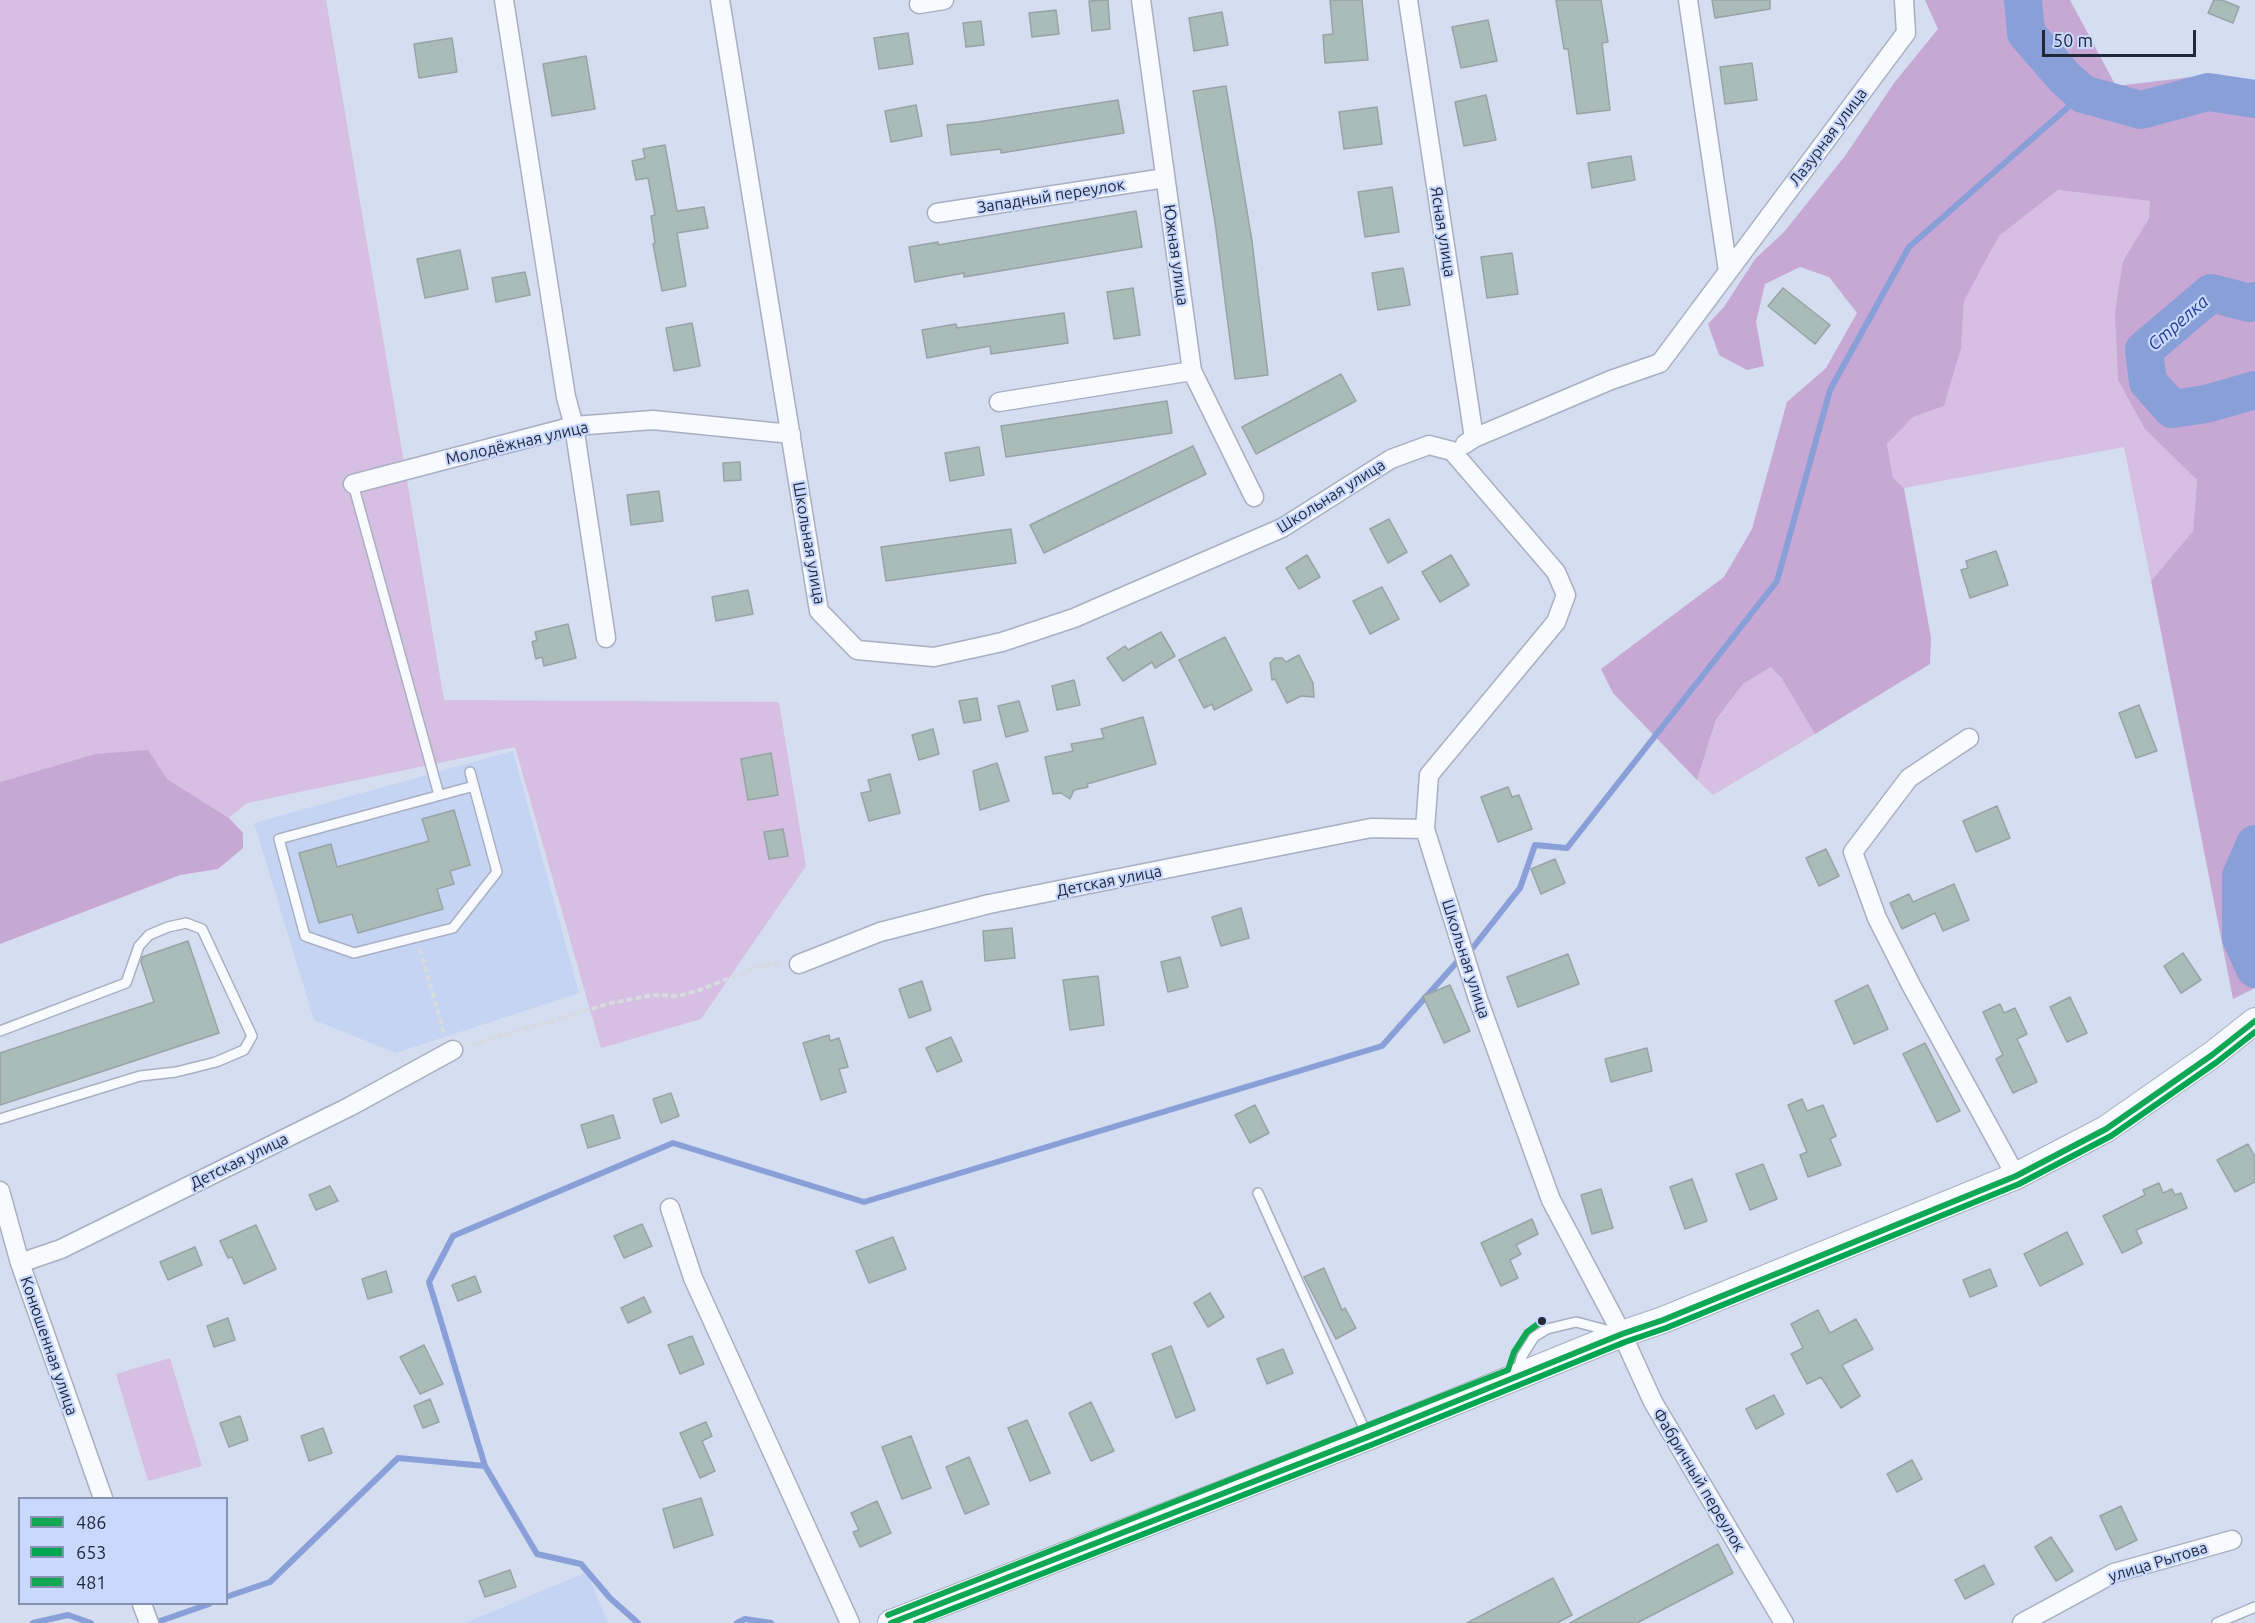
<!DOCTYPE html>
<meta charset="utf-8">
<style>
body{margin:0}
#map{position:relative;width:2255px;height:1623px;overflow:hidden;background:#d5ddf1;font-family:Ubuntu,sans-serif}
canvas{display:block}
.legend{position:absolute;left:18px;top:1497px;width:210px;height:108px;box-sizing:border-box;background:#c9d8fd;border:2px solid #8692af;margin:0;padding:8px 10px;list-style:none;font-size:18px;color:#212839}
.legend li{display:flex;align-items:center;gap:12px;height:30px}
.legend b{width:30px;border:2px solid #8692af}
.scale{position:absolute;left:2042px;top:30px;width:154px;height:27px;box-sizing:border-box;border:3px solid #212839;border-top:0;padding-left:8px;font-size:18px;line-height:21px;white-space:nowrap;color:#212839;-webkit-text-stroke:4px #c9d8fd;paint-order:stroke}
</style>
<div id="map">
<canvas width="2255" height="1623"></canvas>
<ul class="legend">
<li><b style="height:8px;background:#10a855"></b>486</li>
<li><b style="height:8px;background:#00a651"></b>653</li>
<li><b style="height:8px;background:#10a855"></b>481</li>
</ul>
<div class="scale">50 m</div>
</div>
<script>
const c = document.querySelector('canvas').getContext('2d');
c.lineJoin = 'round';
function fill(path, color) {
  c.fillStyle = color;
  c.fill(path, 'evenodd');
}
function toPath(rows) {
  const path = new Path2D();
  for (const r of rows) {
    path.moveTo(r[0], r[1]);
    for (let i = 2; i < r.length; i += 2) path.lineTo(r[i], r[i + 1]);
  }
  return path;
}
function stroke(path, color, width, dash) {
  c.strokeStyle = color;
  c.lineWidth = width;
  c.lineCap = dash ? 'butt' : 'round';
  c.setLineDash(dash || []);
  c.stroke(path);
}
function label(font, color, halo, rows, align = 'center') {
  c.font = font + ' Ubuntu,sans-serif';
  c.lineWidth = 4.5;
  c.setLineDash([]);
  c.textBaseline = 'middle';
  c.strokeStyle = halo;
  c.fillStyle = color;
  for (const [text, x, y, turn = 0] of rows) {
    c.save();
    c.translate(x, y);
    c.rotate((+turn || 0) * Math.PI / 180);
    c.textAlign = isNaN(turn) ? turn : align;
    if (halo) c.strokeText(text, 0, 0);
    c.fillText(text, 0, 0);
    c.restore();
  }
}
fill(toPath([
 [513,751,579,993,396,1053,314,1020,254,823],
 [587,1572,608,1623,465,1623]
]), '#c6d4f4');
fill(toPath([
 [0,0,326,0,444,700,779,702,806,866,701,1019,601,1048,515,747,247,803,229,818,167,779,95,754,0,782],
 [2058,190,2151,201,2149,218,2123,261,2145,429,2197,480,2193,531,2151,581,2124,447,1904,488,1893,478,1887,444,1913,417,1944,406,1961,349,1964,301,1999,236],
 [1771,667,1782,679,1815,734,1713,795,1697,780,1716,721,1743,684],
 [170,1358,202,1466,148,1481,116,1374]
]), '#d6bfe2');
fill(toPath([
 [1925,0,2070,0,2116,86,2217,74,2255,82,2255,988,2233,999,2151,581,2193,531,2197,480,2145,429,2118,380,2115,312,2123,261,2149,218,2150,201,2058,190,1999,236,1964,301,1961,349,1944,406,1913,417,1887,444,1893,478,1904,488,1931,638,1930,664,1815,734,1782,679,1771,667,1743,684,1716,720,1697,780,1613,693,1601,669,1724,577,1752,529,1787,402,1826,368,1857,313,1829,277,1800,267,1765,284,1756,322,1764,366,1747,370,1719,355,1708,324,1724,307,1755,259,1784,232,1845,156,1894,83,1938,29],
 [148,750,167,779,229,818,243,833,243,848,218,869,180,875,0,944,0,782,95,754]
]), '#c7a7d3');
stroke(toPath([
 [1471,950,1520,888,1535,845,1567,848,1777,581,1830,390,1909,247,2083,94],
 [485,1466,537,1554,581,1564,610,1598,638,1623],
 [226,1597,270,1582,398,1458,485,1466,429,1282,453,1236,673,1143,864,1202,1382,1046,1457,962],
 [160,1621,209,1604],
 [33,1623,68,1615,91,1623],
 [737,1623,745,1619,771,1623]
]), '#889fd8', 6);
stroke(toPath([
 [2023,0,2026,33,2065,78,2083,94,2141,110,2208,92,2255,99],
 [2255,301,2250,303,2211,293,2144,350,2148,382,2172,409,2206,404,2255,390],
 [2255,844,2241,876,2241,938,2255,969]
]), '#889fd8', 38);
const building = toPath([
 [1108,0,1110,29,1092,31,1089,1,1108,0],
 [1330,0,1362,0,1368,60,1325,63,1323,35,1333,34,1330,0],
 [1556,0,1601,0,1608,42,1602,43,1610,110,1577,114,1568,49,1564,49,1556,0],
 [1712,0,1770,0,1770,9,1715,18,1712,0],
 [2214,0,2222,0,2239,7,2233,23,2208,13,2214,0],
 [1056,10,1059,34,1032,37,1029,13,1056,10],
 [1222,12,1228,45,1194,51,1189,18,1222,12],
 [1488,20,1497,61,1461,68,1452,27,1488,20],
 [981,21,984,45,966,47,963,23,981,21],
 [908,33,913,64,879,69,874,38,908,33],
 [452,38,457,72,419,78,414,44,452,38],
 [586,56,595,109,552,116,543,64,586,56],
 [1752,63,1757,100,1725,104,1720,67,1752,63],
 [1226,86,1252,241,1268,375,1235,379,1215,222,1193,91,1226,86],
 [1486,95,1496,140,1464,146,1455,102,1486,95],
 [1118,100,1124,133,1001,153,1001,149,951,155,947,125,978,122,1118,100],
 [916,105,922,136,891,142,885,111,916,105],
 [1377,107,1382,144,1344,149,1339,112,1377,107],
 [665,145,677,211,704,207,708,228,677,233,686,286,662,291,653,244,655,243,651,216,655,215,648,178,636,180,632,161,645,158,643,149,665,145],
 [1631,156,1635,180,1592,188,1588,163,1631,156],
 [1392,187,1399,232,1365,237,1358,192,1392,187],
 [1136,211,1142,247,964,277,964,273,915,282,909,247,938,242,938,245,1136,211],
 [460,250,468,289,425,298,417,259,460,250],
 [1512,253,1518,294,1487,298,1481,257,1512,253],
 [1403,268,1410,305,1378,310,1372,273,1403,268],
 [525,272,530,295,496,302,492,278,525,272],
 [1133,288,1140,335,1114,339,1107,292,1133,288],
 [1783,288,1830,325,1815,344,1768,306,1783,288],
 [1064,313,1068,343,991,354,990,346,927,358,922,330,956,324,957,328,1064,313],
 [692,323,700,366,674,371,666,328,692,323],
 [1341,374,1356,401,1256,454,1242,427,1341,374],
 [1167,401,1172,433,1006,457,1001,426,1167,401],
 [1193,446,1206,474,1044,553,1030,525,1193,446],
 [979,447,984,475,950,481,945,453,979,447],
 [740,462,741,480,724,481,723,463,740,462],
 [659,491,663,521,631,525,627,495,659,491],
 [1389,519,1407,552,1388,563,1370,529,1389,519],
 [1011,529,1016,563,886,581,881,547,1011,529],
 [1996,551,2008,585,1970,598,1961,570,1968,568,1966,561,1996,551],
 [1307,555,1320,577,1299,589,1286,568,1307,555],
 [1451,555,1469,585,1440,602,1422,572,1451,555],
 [1382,587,1399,619,1370,634,1353,601,1382,587],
 [748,590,753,614,716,621,712,597,748,590],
 [568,624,576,658,544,666,542,657,536,659,532,642,537,640,535,632,568,624],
 [1161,632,1175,656,1155,668,1152,662,1123,681,1107,658,1125,646,1128,650,1161,632],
 [1225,637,1252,690,1214,710,1212,704,1204,708,1179,660,1225,637],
 [1299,655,1313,683,1314,697,1301,696,1287,703,1275,679,1272,680,1270,663,1275,658,1282,658,1286,662,1299,655],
 [1074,680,1080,705,1057,710,1052,686,1074,680],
 [977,698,981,720,964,723,959,701,977,698],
 [1019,701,1028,731,1006,737,998,706,1019,701],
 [2139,705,2157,751,2136,758,2119,713,2139,705],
 [1143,717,1156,764,1087,784,1088,787,1074,790,1070,799,1061,793,1053,794,1045,757,1073,751,1071,744,1104,738,1101,729,1143,717],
 [933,729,939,754,919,760,912,735,933,729],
 [771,753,778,795,748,800,741,759,771,753],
 [997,763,1009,801,980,810,973,771,997,763],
 [890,774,900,813,869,821,861,793,871,791,868,780,890,774],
 [1508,787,1512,797,1519,795,1532,829,1498,842,1481,797,1508,787],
 [1997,806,2010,838,1976,852,1963,821,1997,806],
 [454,810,470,865,450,871,454,884,437,889,443,909,358,933,352,914,319,923,299,853,331,844,337,867,429,841,422,819,454,810],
 [783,829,788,856,769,859,764,832,783,829],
 [1826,849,1839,876,1819,886,1806,858,1826,849],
 [1555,859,1565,883,1541,894,1531,869,1555,859],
 [1954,884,1969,920,1943,931,1935,913,1902,929,1890,903,1909,894,1913,902,1954,884],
 [1241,908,1249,938,1221,946,1212,917,1241,908],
 [1012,928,1015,958,985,961,983,931,1012,928],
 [188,941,219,1033,0,1105,0,1053,154,1002,141,962,142,957,188,941],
 [2183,953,2201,980,2181,993,2164,966,2183,953],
 [1568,954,1579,984,1518,1007,1507,977,1568,954],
 [1180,957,1188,987,1168,992,1161,962,1180,957],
 [1098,976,1104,1025,1070,1030,1063,980,1098,976],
 [922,981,931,1010,909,1018,899,989,922,981],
 [1450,985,1470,1031,1444,1043,1423,996,1450,985],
 [1868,985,1888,1029,1854,1044,1835,1001,1868,985],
 [2070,997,2087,1033,2067,1042,2050,1007,2070,997],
 [2000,1004,2004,1013,2015,1008,2027,1034,2017,1039,2037,1082,2013,1093,1996,1059,2003,1055,1983,1012,2000,1004],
 [829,1035,830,1041,839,1038,848,1067,839,1069,846,1092,821,1100,803,1043,829,1035],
 [951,1037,962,1061,937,1072,926,1048,951,1037],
 [1925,1043,1960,1111,1937,1122,1903,1054,1925,1043],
 [1647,1048,1652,1071,1611,1082,1605,1059,1647,1048],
 [671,1093,679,1116,661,1123,653,1099,671,1093],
 [1802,1099,1807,1111,1823,1105,1836,1136,1830,1139,1841,1165,1808,1177,1800,1155,1807,1152,1788,1105,1802,1099],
 [1255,1105,1269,1133,1250,1143,1235,1115,1255,1105],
 [613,1115,620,1138,588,1148,581,1125,613,1115],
 [2248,1144,2255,1157,2255,1182,2235,1192,2217,1160,2248,1144],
 [1763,1164,1777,1199,1750,1210,1736,1174,1763,1164],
 [1692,1179,1707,1221,1685,1229,1670,1187,1692,1179],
 [2159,1183,2163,1193,2172,1189,2175,1195,2181,1193,2187,1208,2136,1230,2142,1243,2122,1253,2103,1216,2145,1195,2143,1190,2159,1183],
 [330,1186,338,1201,316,1210,309,1195,330,1186],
 [1601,1189,1613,1228,1592,1234,1581,1195,1601,1189],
 [1532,1219,1538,1234,1516,1245,1521,1254,1510,1260,1518,1278,1501,1286,1481,1243,1532,1219],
 [642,1224,652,1246,624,1258,614,1236,642,1224],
 [256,1225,276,1269,244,1284,232,1257,228,1258,220,1241,256,1225],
 [2067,1232,2083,1264,2040,1286,2024,1254,2067,1232],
 [893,1237,906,1269,869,1283,856,1251,893,1237],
 [195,1247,202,1265,168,1280,160,1262,195,1247],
 [1324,1268,1342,1310,1345,1308,1356,1328,1336,1339,1304,1277,1324,1268],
 [1990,1269,1997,1286,1970,1297,1963,1280,1990,1269],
 [386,1271,392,1292,368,1299,362,1279,386,1271],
 [475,1276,481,1292,458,1301,452,1285,475,1276],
 [1210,1293,1224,1317,1208,1327,1194,1303,1210,1293],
 [644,1297,651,1312,628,1323,621,1308,644,1297],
 [1818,1310,1830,1333,1856,1319,1873,1349,1842,1365,1860,1396,1841,1408,1821,1377,1807,1384,1791,1354,1803,1348,1791,1324,1818,1310],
 [228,1318,235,1340,214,1347,207,1326,228,1318],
 [692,1336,704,1364,680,1374,668,1345,692,1336],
 [424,1345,443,1384,420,1394,400,1357,424,1345],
 [1171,1346,1195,1410,1176,1418,1152,1354,1171,1346],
 [1283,1349,1293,1373,1267,1384,1257,1359,1283,1349],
 [1774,1395,1784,1414,1756,1429,1746,1409,1774,1395],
 [430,1399,439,1422,423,1428,414,1406,430,1399],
 [1091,1402,1114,1451,1091,1461,1069,1413,1091,1402],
 [240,1416,248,1440,229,1447,220,1423,240,1416],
 [1027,1420,1050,1473,1030,1481,1008,1428,1027,1420],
 [706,1422,712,1436,702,1441,715,1471,700,1478,680,1433,706,1422],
 [323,1428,332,1453,309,1461,301,1436,323,1428],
 [911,1436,931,1488,902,1499,882,1447,911,1436],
 [969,1457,989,1504,965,1514,946,1467,969,1457],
 [1912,1460,1922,1479,1897,1492,1887,1474,1912,1460],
 [701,1498,713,1535,674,1548,663,1509,701,1498],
 [877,1501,891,1533,860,1547,853,1532,859,1530,851,1513,877,1501],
 [2121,1506,2137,1540,2116,1550,2100,1516,2121,1506],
 [2051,1537,2073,1571,2056,1581,2035,1547,2051,1537],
 [1718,1544,1733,1573,1637,1623,1570,1623,1718,1544],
 [1984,1565,1994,1584,1965,1599,1955,1580,1984,1565],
 [510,1570,516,1587,485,1597,479,1581,510,1570],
 [1553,1578,1572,1615,1557,1623,1467,1623,1553,1578]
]);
fill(building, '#aabcb8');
stroke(building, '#97a3a5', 1.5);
const lane = toPath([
 [353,484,439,795],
 [470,772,497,872,453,928,354,953,305,936,279,839,474,786],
 [0,1031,126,983,139,946,149,935,168,927,186,923,202,929,252,1036,244,1050,216,1062,176,1072,140,1076,0,1119],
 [1258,1193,1367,1435],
 [1517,1373,1522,1356,1534,1337,1547,1329,1576,1322,1614,1332],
 [2217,1623,2255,1607]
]);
const street = toPath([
 [504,0,566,397,574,426,606,638],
 [720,0,819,611,857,650,934,657,1002,642,1074,618,1282,528,1391,459,1429,445,1452,451,1556,572,1566,595,1556,622,1429,775,1425,829,1478,999,1551,1200,1622,1334,1653,1402,1784,1623],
 [1141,0,1192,371,1254,497],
 [1408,0,1474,438,1465,444],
 [1688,0,1728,271],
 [919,4,944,0],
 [937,213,1165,178],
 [999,402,1192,371],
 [1474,438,1611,380,1660,363,1906,33,1904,0],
 [353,484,574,426,653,420,791,434],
 [1969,738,1909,778,1853,852,1877,918,1911,985,2016,1176],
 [799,964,880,932,989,904,1371,828,1425,829],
 [0,1191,20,1263,103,1498],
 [670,1208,693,1278,850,1623],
 [20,1263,61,1249,349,1107,453,1050],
 [142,1604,149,1623],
 [2022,1623,2114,1573,2232,1540]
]);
const secondary = toPath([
 [891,1623,1368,1437,1622,1334,1663,1320,2016,1176,2106,1129,2212,1055,2255,1021]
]);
stroke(lane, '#a8afc1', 12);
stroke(street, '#a8afc1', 21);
stroke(secondary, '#a8afc1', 28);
stroke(toPath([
 [420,949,444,1034],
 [471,1045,611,1003,653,995,678,996,697,991,763,965,781,964]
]), '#d7dadf', 4, [6, 3]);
stroke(lane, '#f9fafd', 9);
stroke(street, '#f9fafd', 18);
stroke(secondary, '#f9fafd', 26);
stroke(toPath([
 [891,1623,1368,1437,1622,1334,1663,1320,2016,1176,2106,1129,2212,1055,2255,1021]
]), '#10a855', 6);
stroke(toPath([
 [916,1623,1371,1445,1625,1342,1666,1328,2019,1184,2111,1136,2217,1062,2255,1032]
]), '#00a651', 6);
stroke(toPath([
 [888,1615,1508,1370,1514,1352,1527,1332,1542,1321]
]), '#10a855', 6);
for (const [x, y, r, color] of [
 [1542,1321,5,"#212839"]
]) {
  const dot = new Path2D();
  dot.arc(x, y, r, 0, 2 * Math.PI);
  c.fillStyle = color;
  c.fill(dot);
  stroke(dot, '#c9d8fd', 2);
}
label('16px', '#212839', '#c9d8fd', [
 ["Лазурная улица",1828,137,-53],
 ["Западный переулок",1051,196,-9],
 ["Ясная улица",1443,232,81],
 ["Южная улица",1176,255,82],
 ["Молодёжная улица",517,443,-13],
 ["Школьная улица",1331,496,-32],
 ["Школьная улица",809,543,80],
 ["Детская улица",1109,881,-11],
 ["Школьная улица",1466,959,72],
 ["Детская улица",239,1161,-26],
 ["Конюшенная улица",49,1346,71],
 ["Фабричный переулок",1699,1480,59],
 ["улица Рытова",2158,1562,-17]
]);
label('italic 18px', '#233c93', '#c9d8fd', [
 ["Стрелка",2178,323,-41]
]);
</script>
